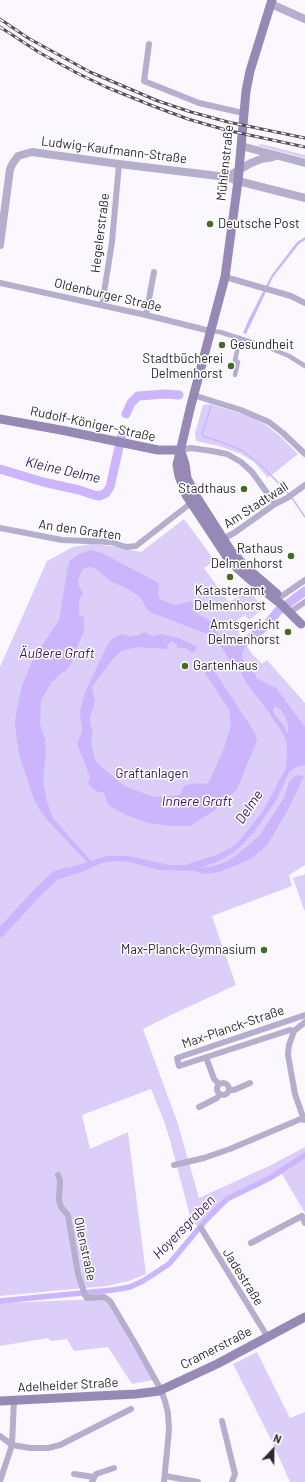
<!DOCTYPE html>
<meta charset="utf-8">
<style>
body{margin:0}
#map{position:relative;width:305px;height:1482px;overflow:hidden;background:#faf8fe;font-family:Barlow,sans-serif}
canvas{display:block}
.north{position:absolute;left:253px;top:1430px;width:40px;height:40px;-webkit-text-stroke:3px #fff;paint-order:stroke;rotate:22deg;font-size:11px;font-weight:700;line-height:16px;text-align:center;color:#2a2732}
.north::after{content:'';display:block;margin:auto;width:14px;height:18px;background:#2a2732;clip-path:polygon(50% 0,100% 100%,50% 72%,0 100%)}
</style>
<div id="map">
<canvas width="305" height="1482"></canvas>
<div class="north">N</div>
</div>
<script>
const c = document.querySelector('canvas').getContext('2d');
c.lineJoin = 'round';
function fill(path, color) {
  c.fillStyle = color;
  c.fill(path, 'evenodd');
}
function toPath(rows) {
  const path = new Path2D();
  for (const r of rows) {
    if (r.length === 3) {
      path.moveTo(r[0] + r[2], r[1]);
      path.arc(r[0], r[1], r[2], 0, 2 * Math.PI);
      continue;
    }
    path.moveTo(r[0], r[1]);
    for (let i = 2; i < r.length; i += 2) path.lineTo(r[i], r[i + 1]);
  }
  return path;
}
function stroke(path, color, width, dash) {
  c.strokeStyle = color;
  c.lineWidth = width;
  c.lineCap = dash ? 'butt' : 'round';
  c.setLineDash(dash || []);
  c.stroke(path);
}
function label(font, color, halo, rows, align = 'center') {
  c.font = font + ' Barlow,sans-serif';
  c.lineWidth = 3;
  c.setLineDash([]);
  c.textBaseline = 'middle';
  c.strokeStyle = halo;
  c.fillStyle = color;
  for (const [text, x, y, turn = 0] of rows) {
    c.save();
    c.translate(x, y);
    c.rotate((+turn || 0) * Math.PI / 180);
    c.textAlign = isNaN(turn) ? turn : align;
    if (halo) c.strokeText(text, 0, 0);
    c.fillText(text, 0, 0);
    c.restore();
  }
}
fill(toPath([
 [261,144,305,155,305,158,259,146,258,145],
 [210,404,246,415,265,424,280,436,298,454,268,478,254,462,241,454,219,446,196,441,195,433,203,405],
 [184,519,215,561,204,568,229,602,243,594,251,592,263,609,249,620,245,615,235,622,237,626,235,627,245,643,252,654,262,664,267,660,305,703,305,865,289,875,292,886,212,916,236,985,171,1015,143,1029,178,1124,199,1198,271,1165,305,1147,305,1213,282,1174,230,1200,217,1210,200,1231,190,1216,170,1140,164,1121,151,1089,82,1115,90,1149,128,1132,146,1274,129,1281,106,1286,0,1296,0,667,47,561,73,547,91,544,113,546,141,552],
 [305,874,305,910,304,910,293,878],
 [101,1299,108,1303,153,1380,132,1384,108,1347,74,1351,67,1339,51,1341,48,1338,0,1346,0,1303],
 [257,1352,290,1418,305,1412,305,1482,290,1482,272,1442,233,1364]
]), '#dbcff9');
fill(toPath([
 [305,237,305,240,299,244,273,277,246,334,243,333,249,319,271,276,297,242],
 [91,550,102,553,157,582,159,584,158,594,160,599,175,605,191,601,194,605,192,608,193,611,210,621,213,624,217,633,213,635,202,632,155,614,148,611,140,597,126,588,112,582,94,568,89,567,83,569,78,580,79,586,83,593,79,601,79,614,84,617,84,632,77,647,72,662,67,670,60,674,51,683,41,700,40,724,45,739,46,754,43,779,47,802,53,818,91,861,106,856,129,856,169,865,185,865,216,855,230,848,239,841,263,811,286,768,287,746,284,735,270,714,247,684,241,673,233,666,215,636,218,634,224,636,231,642,241,655,245,664,256,675,256,678,276,688,305,727,305,765,298,766,289,772,277,799,254,832,242,845,233,853,217,862,199,868,214,866,228,861,244,849,259,836,284,798,289,782,296,775,304,776,288,810,269,842,264,848,250,859,237,865,219,872,205,874,194,871,159,870,129,862,115,861,102,863,84,871,63,878,56,875,56,872,87,862,49,822,39,809,33,797,19,755,15,725,16,713,22,686,33,659,59,620,68,566,70,560,79,554],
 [275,706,280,709,286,718,288,725,288,732,286,732,285,727,275,715,273,710],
 [144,632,153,636,161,634,178,638,194,645,197,646,196,649,192,653,186,648,178,648,175,643,172,641,168,644,167,649,137,647,121,651,113,659,92,687,95,701,90,718,90,724,93,732,91,741,94,756,97,763,124,786,154,797,180,795,184,786,191,784,200,783,206,785,210,780,224,748,231,725,229,710,203,670,203,668,208,663,211,666,255,733,257,741,237,789,215,810,190,826,169,826,148,823,126,815,111,807,107,802,104,793,96,791,91,787,88,783,90,779,89,774,77,744,82,731,80,712,85,692,107,646,111,640,117,636,122,634,129,636,139,635]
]), '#cbb6fd');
stroke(toPath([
 [211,406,202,434,205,437,227,444,243,451,262,466,288,493],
 [292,498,305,517]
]), '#cbb6fd', 1.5);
stroke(toPath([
 [0,1301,113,1290,130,1287,143,1281,169,1264,206,1220,227,1199,270,1178,305,1155]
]), '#cbb6fd', 5.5);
stroke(toPath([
 [126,414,131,403,138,396,165,394,179,395],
 [0,469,43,482,79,490,94,495,99,496,106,493,110,487,122,434],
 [239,663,236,659,241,645,266,626,278,611,305,591],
 [0,933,38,892,56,875,67,872]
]), '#cbb6fd', 9);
stroke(toPath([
 [210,331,220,332,267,347,289,356,305,366],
 [235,375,238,362,235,360,240,338]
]), '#b6aecd', 4.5);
stroke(toPath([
 [149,44,144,81,199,103,243,113],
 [225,277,291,296,305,303],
 [0,283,146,315,210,331],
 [102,305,112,242,119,164],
 [146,315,154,272],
 [193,395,241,410,269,422,283,433,305,454],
 [180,450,191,448,212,451,227,454,241,462,252,472,275,504],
 [0,528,62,540,111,542,126,547,136,546,191,503],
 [221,540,234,533,275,504,287,498,305,485],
 [276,600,305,580],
 [293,610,305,602],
 [294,1031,290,1030,179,1066,177,1058,305,1015],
 [206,1057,214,1079,219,1084],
 [223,1089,6],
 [229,1090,234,1090,250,1083],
 [199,1107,217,1098,220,1094],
 [304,1120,295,1094,288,1055,289,1045,294,1031,305,1022],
 [174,1165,204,1158,230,1149,303,1118],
 [58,1175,60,1180,59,1200,61,1207,68,1215,78,1274,85,1295,87,1298,104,1297,110,1301,136,1345,161,1390,165,1401,168,1413,169,1430,164,1482],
 [201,1228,267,1336],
 [251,1243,302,1216,305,1223],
 [222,1421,235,1474,232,1482],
 [0,1436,12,1445,30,1448,48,1448,60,1445,131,1409],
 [74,1474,94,1477],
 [165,1476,198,1482],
 [0,1481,12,1445,14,1400],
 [92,1482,96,1474,114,1468]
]), '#b6aecd', 6);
stroke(toPath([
 [271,4,305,19],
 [241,146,305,163],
 [227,177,251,163,261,159,273,157],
 [0,245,10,169,13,163,18,156,32,152,119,164,227,177,238,181,305,198]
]), '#b6aecd', 8);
stroke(toPath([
 [272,0,250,71,246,91,238,181,225,277,190,409,177,465,179,476,186,495,227,557,237,568,253,582,281,604,301,624],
 [0,419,66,431,158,450,180,450],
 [181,452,185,464,187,478,196,496,231,551,248,569,277,594],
 [0,1401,136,1394,159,1391,217,1364,305,1317]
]), '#9689b6', 9);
const rail = toPath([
 [0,19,28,38,90,72,158,101,191,112,228,122,305,138],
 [0,27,40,53,77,73,106,87,153,106,188,119,226,130,305,147]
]);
stroke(rail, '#54515b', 3);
stroke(rail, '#fff', 1.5, [4.5]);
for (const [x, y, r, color] of [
 [210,224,4,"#466b24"],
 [222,345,4,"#466b24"],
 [231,366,4,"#466b24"],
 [244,489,4,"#466b24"],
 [291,556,4,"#466b24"],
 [230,577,4,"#466b24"],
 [288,632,4,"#466b24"],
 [185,666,4,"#466b24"],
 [264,950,4,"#466b24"]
]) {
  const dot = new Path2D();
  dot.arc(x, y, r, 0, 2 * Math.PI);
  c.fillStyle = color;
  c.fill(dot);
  stroke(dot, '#fff', 1.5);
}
label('13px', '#2a2732', '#fff', [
 ["Ludwig-Kaufmann-Straße",114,150,7],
 ["Mühlenstraße",225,163,-84],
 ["Hegelerstraße",100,233,-83],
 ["Oldenburger Straße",108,295,13],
 ["Rudolf-Königer-Straße",93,424,12],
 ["Am Stadtwall",256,505,-33],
 ["An den Graften",80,530,8],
 ["Max-Planck-Straße",233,1027,-19],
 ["Ollenstraße",85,1249,78],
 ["Jadestraße",243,1277,58],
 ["Cramerstraße",216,1348,-27],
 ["Adelheider Straße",68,1385,-3]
]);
label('13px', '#2a2732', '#fff', [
 ["Deutsche Post",218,224,"left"],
 ["Gesundheit",230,345,"left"],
 ["Stadtbücherei",223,359],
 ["Delmenhorst",223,374],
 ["Stadthaus",236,489],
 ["Rathaus",283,549],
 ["Delmenhorst",283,564],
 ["Katasteramt",230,591,"center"],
 ["Delmenhorst",230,606,"center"],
 ["Amtsgericht",280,625],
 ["Delmenhorst",280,640],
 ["Gartenhaus",193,666,"left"],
 ["Max-Planck-Gymnasium",256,950]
], 'right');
label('13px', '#351161', '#fff', [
 ["Graftanlagen",152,774]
]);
label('italic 14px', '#391666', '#fff', [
 ["Kleine Delme",63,470,13],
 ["Äußere Graft",57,653],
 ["Innere Graft",197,801],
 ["Delme",249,807,-56],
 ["Hoyersgraben",184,1227,-46]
]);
</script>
